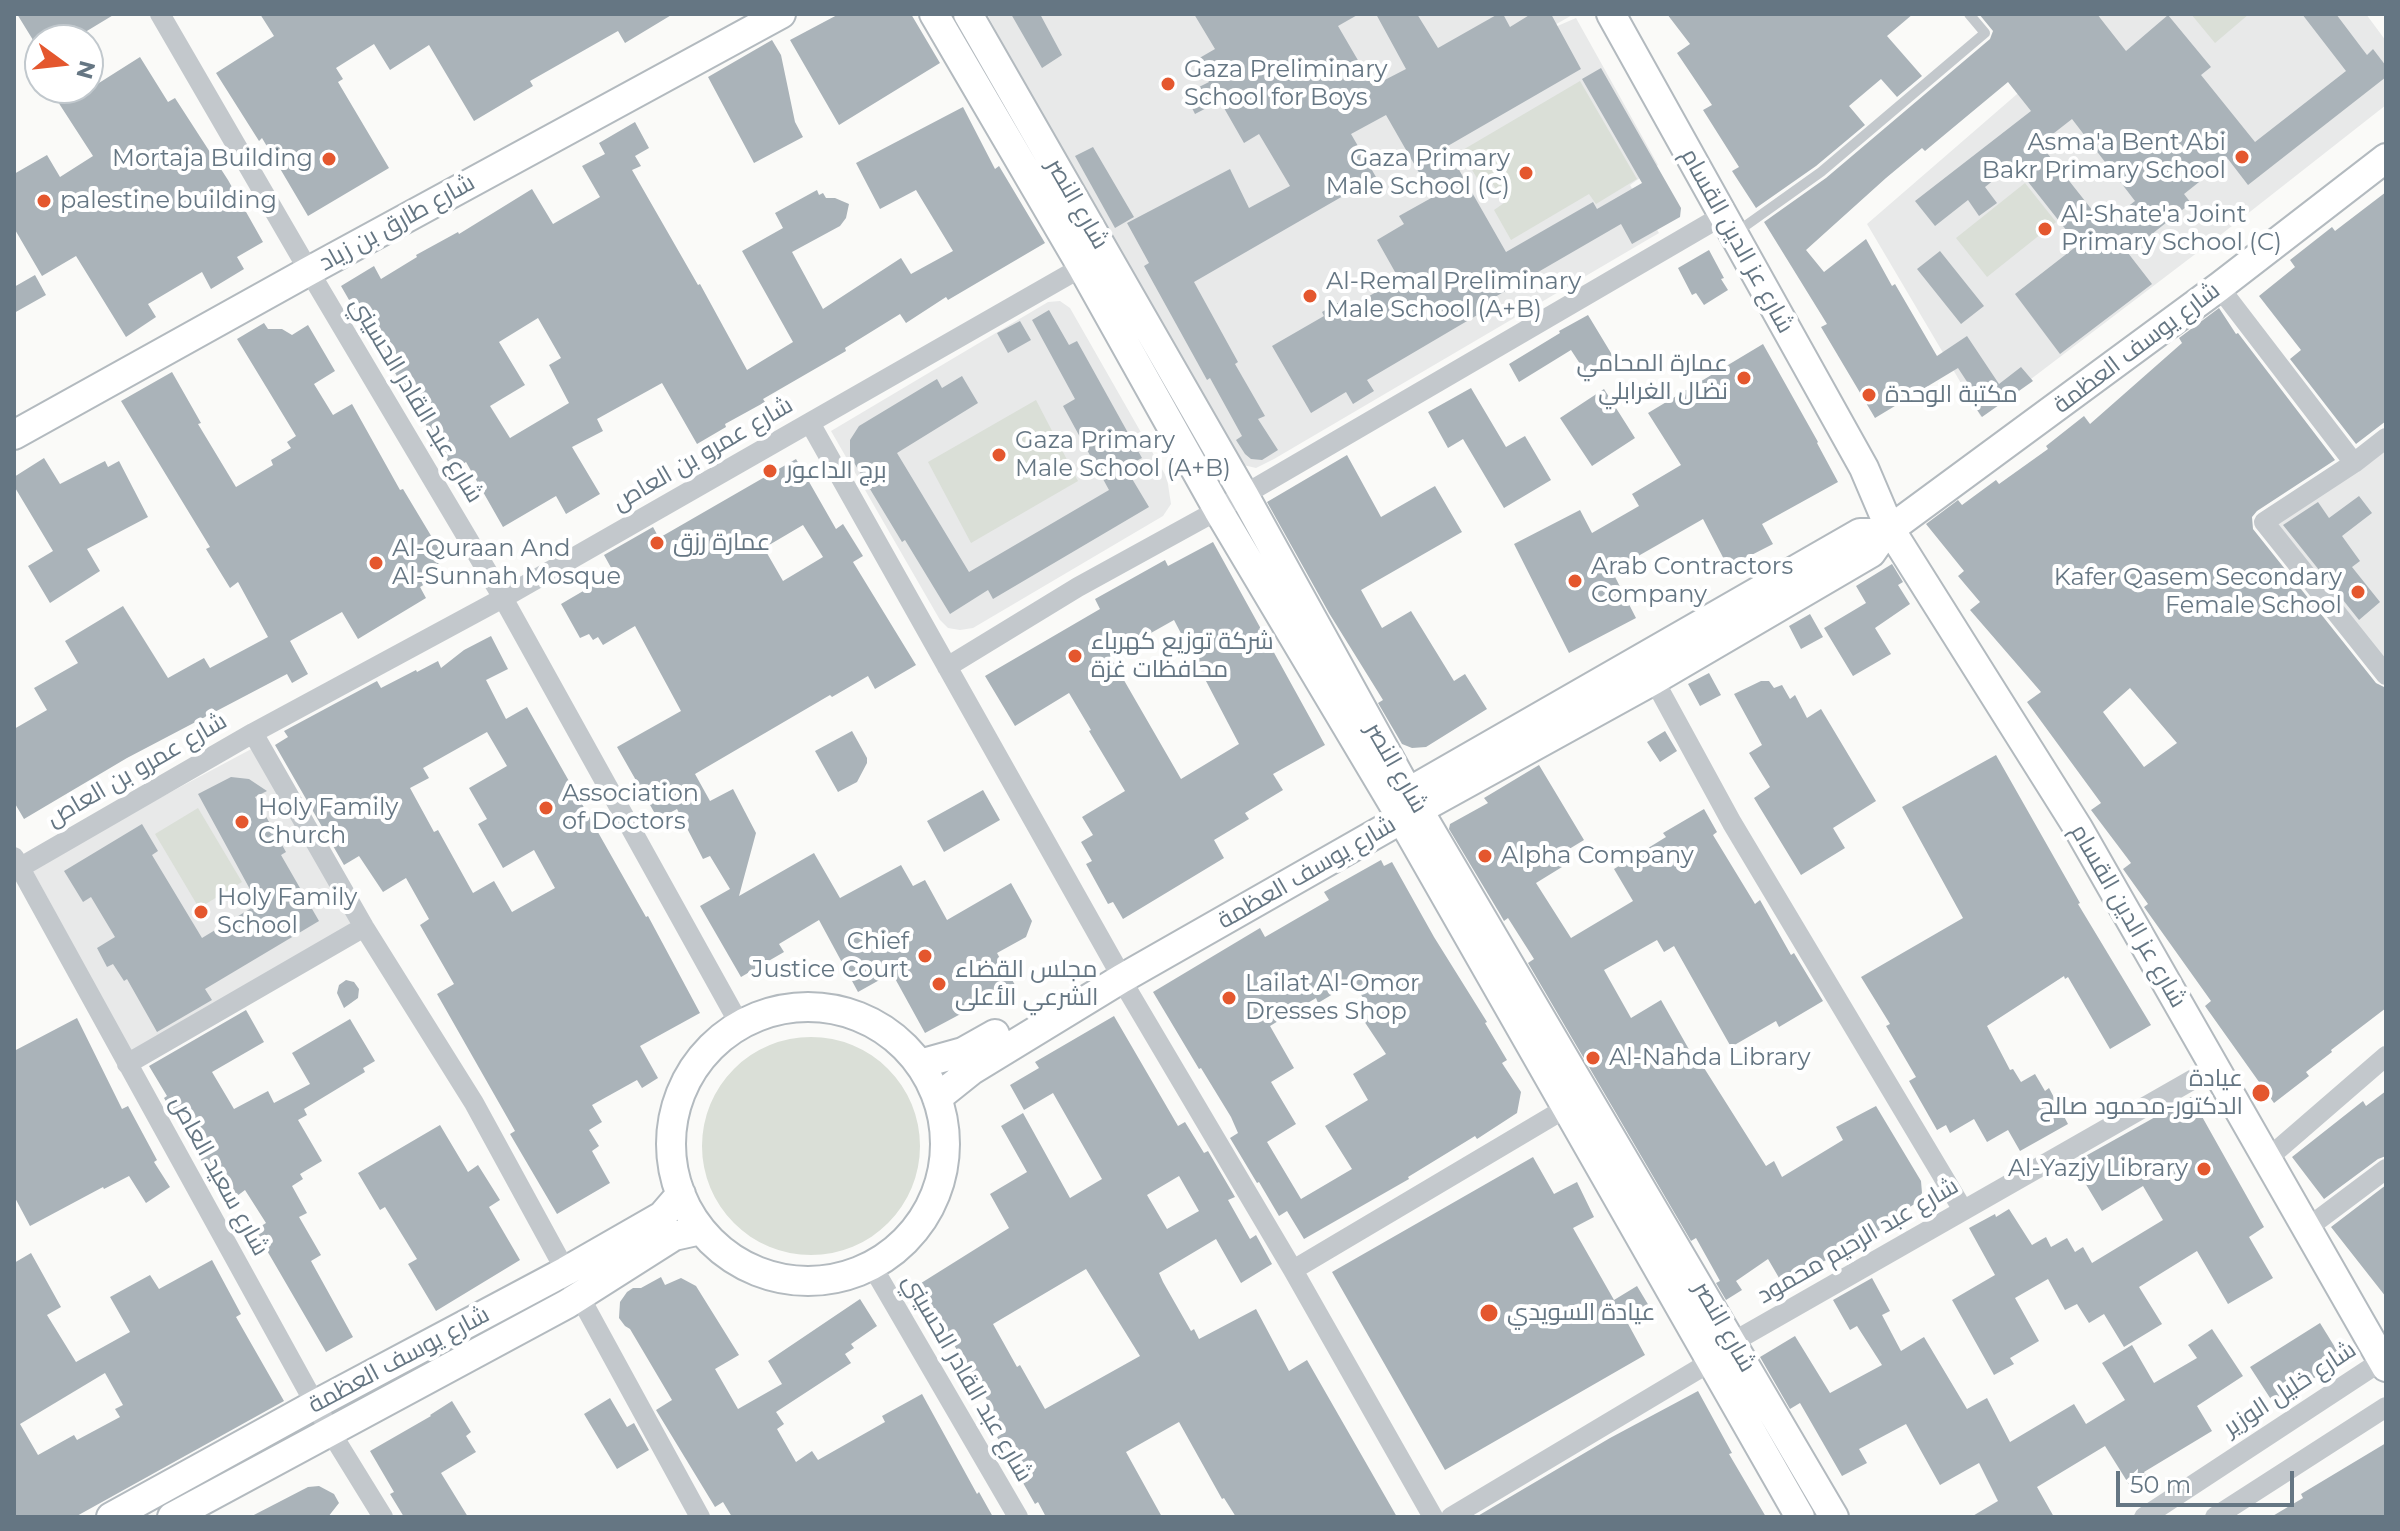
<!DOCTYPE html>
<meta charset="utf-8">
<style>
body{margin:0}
#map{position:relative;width:2400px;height:1531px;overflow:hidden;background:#fafaf8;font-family:Montserrat,sans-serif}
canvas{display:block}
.frame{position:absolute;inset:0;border:16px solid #657683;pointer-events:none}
.north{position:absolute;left:24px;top:24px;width:80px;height:80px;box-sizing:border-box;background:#fff;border:2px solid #c1c8cd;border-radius:50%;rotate:105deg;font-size:22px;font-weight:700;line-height:32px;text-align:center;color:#657683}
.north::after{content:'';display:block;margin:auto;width:28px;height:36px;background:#e4572e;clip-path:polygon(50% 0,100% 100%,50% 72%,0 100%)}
.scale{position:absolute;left:2116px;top:1471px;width:178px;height:36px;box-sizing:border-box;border:4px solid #657683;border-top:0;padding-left:10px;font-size:24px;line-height:28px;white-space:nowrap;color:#657683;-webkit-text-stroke:6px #fff;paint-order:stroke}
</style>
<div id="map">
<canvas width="2400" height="1531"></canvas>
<div class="frame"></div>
<div class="north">N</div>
<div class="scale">50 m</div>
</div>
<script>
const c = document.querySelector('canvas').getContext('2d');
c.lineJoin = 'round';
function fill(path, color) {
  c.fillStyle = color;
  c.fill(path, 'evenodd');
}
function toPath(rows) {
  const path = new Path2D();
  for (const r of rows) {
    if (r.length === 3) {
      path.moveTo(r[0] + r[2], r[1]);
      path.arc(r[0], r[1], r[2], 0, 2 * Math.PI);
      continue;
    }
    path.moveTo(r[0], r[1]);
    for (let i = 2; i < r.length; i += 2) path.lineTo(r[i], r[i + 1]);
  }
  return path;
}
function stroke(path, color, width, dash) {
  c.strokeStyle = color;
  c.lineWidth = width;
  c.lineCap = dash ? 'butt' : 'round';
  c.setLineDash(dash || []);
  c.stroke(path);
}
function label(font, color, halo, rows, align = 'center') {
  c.font = font + ' Montserrat,Cairo,sans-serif';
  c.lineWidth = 8;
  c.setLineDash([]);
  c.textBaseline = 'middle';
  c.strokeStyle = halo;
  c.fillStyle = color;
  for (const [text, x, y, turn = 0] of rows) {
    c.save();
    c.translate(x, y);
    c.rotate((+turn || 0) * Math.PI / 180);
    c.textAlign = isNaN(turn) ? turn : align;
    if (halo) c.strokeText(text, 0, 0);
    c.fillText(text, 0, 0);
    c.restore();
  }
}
fill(toPath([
 [987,14,1574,14,1539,34,1576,18,1658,165,1630,185,1659,233,1274,459,1256,468,1239,464,1122,267],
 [2057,14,2366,14,2386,41,2386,105,2223,233,1981,417,1867,224,2076,43],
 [1060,301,1070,308,1167,478,1171,504,1163,516,973,628,960,630,948,628,940,620,831,431,1048,302],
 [2386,450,2386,660,2274,524],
 [257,746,362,930,136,1061,33,871,64,849]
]), '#e8e9e9');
fill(toPath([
 [2191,14,2249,14,2215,43],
 [1580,81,1637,179,1596,204,1589,194,1511,240,1494,210,1504,203,1490,179,1481,185,1461,151],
 [2025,183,2056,222,1987,277,1956,238],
 [1036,400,1078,481,971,543,928,462],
 [198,808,242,882,199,908,155,834],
 [811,1146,109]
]), '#dadfd7');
fill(toPath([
 [17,14,115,14,72,40,33,40],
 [260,14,673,14,625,43,618,31,530,81,533,86,474,121,429,45,390,70,374,44,336,68,343,79,338,82,389,168,308,216,262,138,259,141,216,73,274,36],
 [839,14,911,14,940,63,839,125,790,40],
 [1011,14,1040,14,1062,55,1042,68],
 [1194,14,1359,14,1338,26,1373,86,1406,69,1376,14,1417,14,1438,48,1498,14,1503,14,1510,27,1531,14,1551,14,1581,69,1446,147,1506,252,1593,202,1597,209,1642,183,1582,79,1601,68,1681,208,1680,217,1632,244,1621,224,1476,308,1479,314,1367,380,1374,391,1353,404,1346,392,1311,413,1272,346,1324,316,1322,312,1338,303,1343,311,1399,279,1377,240,1404,224,1399,216,1433,197,1386,115,1351,134,1376,177,1194,282,1238,362,1235,364,1265,416,1258,419,1278,450,1262,460,1251,459,1245,454,1236,440,1242,436,1210,378,1207,380,1144,266,1149,263,1127,223,1230,169,1249,208,1290,186,1259,134,1244,143,1220,101,1195,114,1185,94,1209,82,1196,60,1215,49],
 [1667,14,1913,14,1887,36,1922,76,1897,97,1881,79,1849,106,1865,125,1816,166,1756,208,1732,171,1739,167,1703,110,1712,105,1677,53,1690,44],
 [1979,14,2097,14,2126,51,2168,15,2211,67,2201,75,2255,142,2346,71,2302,14,2336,14,2367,55,2373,49,2386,66,2386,77,2248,185,2228,159,2184,194,2191,203,2128,253,2152,284,2060,354,2015,294,2078,245,2014,164,1985,187,1997,203,1979,216,1968,200,1935,226,1915,201,2031,111,2008,82,1925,151,1922,148,1886,178,1806,250,1824,272,1866,239,1892,286,1895,284,1937,356,1967,336,1999,384,2021,367,2033,381,1982,417,1973,404,1979,400,1958,368,1875,418,1821,327,1827,324,1764,222,1826,178,1990,39,1993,31],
 [2072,119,2135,201,2104,225,2040,144],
 [772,40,781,55,795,122,803,137,754,163,708,77],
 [140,57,168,102,175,98,228,180,263,242,237,257,244,269,211,289,202,272,148,304,156,317,126,337,76,256,42,276,14,228,14,174,47,155,60,177,93,156,49,88,91,88],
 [963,107,995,169,999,166,1045,243,948,300,946,297,906,323,900,314,845,348,846,351,763,399,765,402,725,424,726,427,697,444,662,383,597,419,603,431,572,447,600,494,566,514,556,496,503,527,466,462,453,470,358,311,356,312,341,286,374,266,381,279,417,257,416,255,458,232,459,234,532,189,553,224,600,197,582,166,605,154,599,143,635,122,649,148,635,156,641,166,632,170,698,285,700,284,747,370,793,342,742,251,783,228,775,213,817,190,819,195,823,193,826,198,835,198,849,204,846,218,840,226,792,252,823,309,901,258,911,274,953,251,916,190,880,209,856,163],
 [538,318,561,358,549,365,569,403,510,438,490,406,525,385,499,342],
 [1093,147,1134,217,1115,228,1075,156],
 [2386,192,2386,421,2356,444,2290,359,2301,350,2259,296,2295,267,2290,260,2332,227,2335,231],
 [1709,250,1724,278,1721,279,1728,290,1704,305,1696,293,1692,295,1678,268],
 [1940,251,1984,306,1961,324,1917,269],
 [35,275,46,295,14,313,14,287],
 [2219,308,2236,334,2238,333,2335,460,2257,511,2252,517,2253,529,2376,683,2386,688,2386,1008,2331,1050,2332,1052,2306,1072,2309,1076,2274,1103,2205,1006,2211,1001,2144,907,2148,904,2123,869,2131,863,2091,810,2101,803,2027,702,2041,692,1970,610,1980,602,1958,576,1964,571,1926,524,1958,500,1962,505,1996,480,1999,484,2048,449,2046,446,2084,416,2090,424,2182,343,2179,338],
 [2130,688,2177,743,2144,767,2103,712],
 [1049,310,1069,345,1077,341,1142,458,1125,467,1149,507,993,599,988,590,950,614,905,540,902,542,850,456,850,440,859,426,937,379,942,388,962,376,978,403,897,453,969,572,1109,490,1063,406,1075,399,1032,320],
 [1588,315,1614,358,1588,376,1571,350,1519,382,1509,364,1560,333,1559,331],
 [1020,321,1031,340,1008,353,997,333],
 [264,323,268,329,282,329,292,335,308,325,335,371,314,384,333,415,352,404,400,490,403,489,445,559,432,568,437,577,420,587,426,598,358,639,342,612,290,641,308,674,292,683,287,674,127,758,24,819,14,802,14,729,47,710,34,688,78,663,65,641,123,606,168,678,204,658,210,668,268,637,238,582,230,588,206,549,210,547,121,401,172,372,201,423,198,424,236,487,273,465,271,460,291,448,287,442,296,436,237,339],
 [1763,344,1818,442,1817,443,1838,482,1762,524,1773,544,1728,567,1703,519,1612,571,1636,618,1569,653,1514,544,1580,510,1592,533,1639,506,1632,494,1681,465,1648,413],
 [1471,388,1506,447,1525,436,1551,480,1504,508,1463,439,1448,448,1428,412],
 [1604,389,1635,438,1592,466,1560,418],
 [1347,455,1381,517,1435,486,1462,532,1361,590,1382,628,1411,611,1454,681,1465,674,1487,709,1426,747,1412,748,1402,744,1378,703,1383,700,1329,613,1267,502],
 [44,458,60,484,105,461,108,467,119,461,148,517,87,549,100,571,50,603,28,566,53,551,14,486,14,477],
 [796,459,836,529,843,524,863,556,853,562,916,665,875,689,868,676,832,697,830,695,695,774,710,801,733,789,756,833,739,896,814,853,840,898,901,865,913,886,925,880,947,920,1011,883,1032,921,1026,937,997,953,1015,985,925,1033,892,973,858,992,819,920,779,944,784,952,741,977,700,906,730,889,710,856,703,859,677,809,658,819,617,747,681,711,635,626,603,645,598,637,593,640,589,634,580,638,561,604,614,573,604,555,653,527,659,538],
 [803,525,823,557,783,581,764,548],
 [2359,496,2372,513,2342,536,2360,561,2352,567,2380,602,2359,620,2283,525,2318,502,2329,518],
 [1213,542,1325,745,1273,774,1283,790,1245,813,1249,819,1214,840,1224,858,1123,919,1113,902,1108,904,1086,864,1092,861,1081,842,1093,835,1082,817,1125,791,1089,731,1091,730,1069,693,1015,726,985,676,1100,609,1095,599,1165,560,1168,566],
 [1174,620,1239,744,1181,779,1110,656],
 [1892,564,1903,582,1898,585,1910,604,1875,628,1891,654,1853,676,1824,628,1866,603,1856,586],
 [1810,614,1823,637,1801,649,1789,626],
 [491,636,508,669,486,680,506,719,527,707,646,917,648,916,700,1013,640,1046,658,1078,642,1088,637,1080,592,1105,602,1122,589,1130,599,1146,592,1151,610,1183,557,1214,510,1134,515,1131,437,994,454,984,420,925,429,919,406,878,383,892,359,856,344,865,275,745,288,737,284,731,377,681,381,688,416,670,417,672,438,661,441,668,464,650],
 [487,732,507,766,469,788,487,819,478,824,503,868,534,850,555,888,512,912,494,881,473,893,438,830,434,832,410,788,429,778,423,768],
 [1709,673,1721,695,1700,706,1688,684],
 [1761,681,1769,681,1774,688,1782,685,1790,699,1795,695,1807,718,1821,709,1876,801,1833,828,1845,848,1801,875,1754,798,1770,787,1749,753,1762,745,1734,694],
 [852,731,867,758,867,763,857,782,838,792,815,751],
 [1665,731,1677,751,1660,762,1647,742],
 [1996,755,2080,903,2078,904,2151,1025,2110,1049,2068,977,2065,979,2064,976,1987,1026,2010,1070,2013,1069,2021,1082,2035,1074,2045,1091,2049,1088,2068,1124,2020,1151,2008,1130,1987,1142,1974,1119,1950,1133,1946,1125,1937,1130,1909,1081,1916,1077,1886,1026,1890,1024,1861,977,1963,918,1902,807],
 [1539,765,1584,840,1556,857,1562,867,1536,883,1571,938,1633,901,1614,869,1666,837,1663,833,1704,809,1717,832,1713,835,1755,904,1760,900,1791,955,1794,953,1823,1001,1779,1027,1776,1021,1731,1047,1674,946,1664,952,1657,940,1604,970,1631,1018,1661,1000,1691,1053,1694,1052,1766,1166,1774,1161,1782,1177,1843,1140,1836,1127,1876,1106,1921,1181,1922,1193,1916,1203,1879,1227,1880,1230,1812,1268,1811,1266,1782,1283,1768,1259,1736,1281,1742,1290,1726,1300,1716,1283,1720,1281,1696,1238,1691,1241,1528,963,1534,959,1508,918,1504,921,1500,914,1449,829,1450,824,1488,803,1484,798],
 [231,777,249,779,267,791,255,797,286,852,281,855,319,921,205,989,212,1000,157,1032,127,979,124,981,113,964,107,967,97,948,115,937,91,897,83,902,64,871,142,824,158,851,152,855,202,938,258,904,198,794],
 [983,790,1000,820,944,852,927,821],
 [1381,860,1384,866,1392,862,1434,937,1487,1022,1485,1023,1507,1060,1502,1063,1521,1092,1517,1113,1477,1139,1475,1136,1408,1177,1409,1179,1304,1239,1287,1211,1279,1216,1259,1182,1257,1183,1230,1138,1238,1133,1231,1117,1201,1068,1199,1069,1153,992,1260,928,1265,937,1329,900,1324,892],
 [1353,982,1372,1012,1362,1018,1386,1054,1353,1074,1368,1100,1325,1126,1352,1169,1301,1199,1267,1142,1296,1124,1271,1082,1294,1068,1270,1026,1316,998,1318,1003],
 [346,980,354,982,359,989,358,998,344,1008,337,993,339,985],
 [246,1010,264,1042,212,1072,234,1109,268,1091,274,1103,310,1084,292,1053,350,1019,375,1061,363,1068,365,1072,304,1109,307,1115,298,1120,322,1161,300,1174,303,1179,292,1186,307,1213,299,1217,321,1255,311,1261,353,1337,326,1352,255,1230,266,1223,245,1190,237,1196,220,1170,210,1175,164,1098,167,1096,149,1066],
 [1114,1016,1178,1126,1185,1122,1204,1153,1208,1151,1235,1197,1228,1200,1250,1239,1256,1235,1272,1264,1241,1283,1216,1239,1159,1273,1163,1282,1191,1331,1194,1329,1199,1339,1256,1309,1289,1371,1307,1360,1397,1517,1236,1517,1224,1498,1222,1499,1179,1422,1126,1452,1162,1517,1046,1517,1038,1502,1035,1504,997,1437,1005,1432,977,1382,974,1384,955,1350,957,1350,918,1285,1009,1228,990,1194,1027,1172,1001,1126,1023,1113,1070,1198,1102,1179,1053,1093,1024,1110,1010,1085,1039,1068,1035,1062],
 [1179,1176,1199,1211,1167,1229,1147,1195],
 [1086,1269,1140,1356,1045,1409,1020,1365,1017,1367,993,1324],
 [77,1018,122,1109,128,1106,157,1160,154,1162,170,1187,146,1203,129,1176,104,1189,103,1187,30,1226,14,1196,14,1051],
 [2386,1091,2386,1156,2378,1159,2324,1199,2292,1157,2363,1101,2366,1106],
 [2191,1097,2264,1227,2249,1237,2273,1278,2228,1304,2197,1251,2139,1287,2162,1324,2124,1347,2104,1314,2089,1323,2077,1304,2065,1310,2048,1279,2015,1298,2039,1341,2010,1358,2014,1364,1994,1375,1952,1300,1995,1275,1969,1228,1995,1214,1996,1217,2009,1209,2032,1245,2046,1237,2051,1247,2067,1238,2075,1252,2083,1247,2092,1263,2163,1220,2143,1186,2102,1211,2073,1163],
 [440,1125,468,1172,478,1165,500,1200,489,1207,520,1260,436,1311,408,1264,417,1259,385,1207,380,1210,358,1173],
 [1533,1157,1554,1194,1577,1182,1594,1217,1573,1228,1614,1300,1637,1286,1649,1306,1626,1320,1645,1355,1445,1470,1332,1272],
 [2386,1185,2386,1297,2331,1227],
 [31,1253,61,1307,47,1315,76,1362,130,1332,110,1297,150,1275,159,1289,212,1260,241,1314,236,1317,284,1401,75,1517,14,1517,14,1263],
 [105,1373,123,1405,115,1409,120,1417,77,1440,74,1435,38,1455,20,1424],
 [661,1277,665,1285,681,1278,696,1286,739,1355,715,1369,738,1409,782,1384,768,1361,860,1299,877,1326,851,1344,854,1348,845,1354,851,1363,776,1412,784,1424,777,1429,796,1462,812,1451,818,1460,885,1422,882,1416,922,1394,977,1494,979,1492,993,1517,732,1517,723,1502,715,1507,656,1410,672,1400,630,1329,625,1326,619,1318,620,1302,627,1292,633,1288,641,1288],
 [1872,1278,1890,1311,1882,1315,1901,1351,1924,1337,1967,1409,1987,1398,2010,1442,2074,1404,2086,1424,2125,1400,2102,1363,2132,1345,2154,1383,2197,1358,2188,1345,2212,1329,2243,1376,2197,1406,2212,1431,2144,1472,2146,1476,2130,1486,2105,1446,2037,1487,2054,1517,1971,1517,1998,1501,1979,1463,1940,1485,1906,1424,1859,1449,1867,1463,1842,1476,1800,1403,1790,1409,1760,1357,1795,1336,1830,1393,1882,1365,1857,1326,1850,1330,1833,1300],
 [2320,1323,2341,1357,2332,1363,2333,1366,2308,1382,2306,1379,2272,1401,2250,1367],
 [1698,1391,1732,1453,1729,1454,1766,1517,1476,1517,1610,1438],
 [610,1398,627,1427,634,1423,649,1450,617,1469,584,1414],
 [452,1401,471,1432,466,1436,476,1452,441,1473,468,1517,404,1517,390,1494,394,1492,370,1451,431,1416,430,1415],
 [2386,1443,2386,1517,2271,1517,2303,1498,2301,1494],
 [319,1486,334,1494,339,1503,328,1517,250,1517,308,1487]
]), '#aab3b9');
const secondary = toPath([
 [934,14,1082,267,1218,510,1392,802,1800,1517],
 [968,14,1244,495,1408,792,1834,1517],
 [1611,14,1864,468,1890,529,2078,828,2386,1367],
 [14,435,309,271,781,14],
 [1393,801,1860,533,1885,533],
 [808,1144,137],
 [920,1064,963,1052,995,1034],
 [937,1098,972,1070,1121,979,1400,820,1654,680,1871,553,1885,533,2219,287,2386,158],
 [111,1517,316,1404,566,1271,662,1216,681,1194],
 [172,1517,567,1304,674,1236,701,1230]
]);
stroke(secondary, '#b3babf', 32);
stroke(toPath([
 [1734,234,1821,172,1985,33,1969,14]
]), '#c3c8cc', 10);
stroke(toPath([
 [160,14,309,271,503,598,740,1025],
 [2219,287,2354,463],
 [810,423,1115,965,1121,979,1293,1270,1433,1517],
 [2386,438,2354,463,2264,522,2386,675],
 [947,667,1078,587,1218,510,1722,216],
 [1654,680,1732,823,1963,1210],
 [253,733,364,927,474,1103,700,1517],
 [14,857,330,1431,383,1517],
 [14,871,253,733,503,598,1082,267],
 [127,1064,364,927],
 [2267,1159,2386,1056],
 [2306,1229,2386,1169],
 [872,1266,1018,1517],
 [1293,1270,1566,1108],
 [1451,1517,1712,1361,1733,1342,2213,1068],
 [2144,1517,2386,1358],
 [2215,1517,2386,1407]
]), '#c3c8cc', 20);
stroke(secondary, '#fff', 28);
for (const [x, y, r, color] of [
 [1168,84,8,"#e4572e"],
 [2242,157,8,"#e4572e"],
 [329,159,8,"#e4572e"],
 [1526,173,8,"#e4572e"],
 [44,201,8,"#e4572e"],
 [2045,229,8,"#e4572e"],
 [1310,296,8,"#e4572e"],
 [1744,378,8,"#e4572e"],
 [1869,395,8,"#e4572e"],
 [999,455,8,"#e4572e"],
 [770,471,8,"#e4572e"],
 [657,543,8,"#e4572e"],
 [376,563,8,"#e4572e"],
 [1575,581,8,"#e4572e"],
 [2358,592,8,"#e4572e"],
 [1075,656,8,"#e4572e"],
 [546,808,8,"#e4572e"],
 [242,822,8,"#e4572e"],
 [1485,856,8,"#e4572e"],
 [201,912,8,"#e4572e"],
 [925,956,8,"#e4572e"],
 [939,984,8,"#e4572e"],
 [1229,998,8,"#e4572e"],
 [1593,1058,8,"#e4572e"],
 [2261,1093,10,"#e4572e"],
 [2204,1169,8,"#e4572e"],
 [1489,1313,10,"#e4572e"]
]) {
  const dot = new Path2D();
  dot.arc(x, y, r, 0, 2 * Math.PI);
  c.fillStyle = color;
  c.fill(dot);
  stroke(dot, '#fff', 3);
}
label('24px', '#657683', '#fff', [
 ["Gaza Preliminary",1184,70],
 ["School for Boys",1184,98],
 ["Asma'a Bent Abi",2226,143,"right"],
 ["Bakr Primary School",2226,171,"right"],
 ["Mortaja Building",313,159,"right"],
 ["Gaza Primary",1510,159,"right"],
 ["Male School (C)",1510,187,"right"],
 ["palestine building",60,201],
 ["Al-Shate'a Joint",2061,215],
 ["Primary School (C)",2061,243],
 ["Al-Remal Preliminary",1326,282],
 ["Male School (A+B)",1326,310],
 ["عمارة المحامي",1728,364,"right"],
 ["نضال الغرابلي",1728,392,"right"],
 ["مكتبة الوحدة",1885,395],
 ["Gaza Primary",1015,441],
 ["Male School (A+B)",1015,469],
 ["برج الداعور",786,471],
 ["عمارة رزق",673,543],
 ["Al-Quraan And",392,549],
 ["Al-Sunnah Mosque",392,577],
 ["Arab Contractors",1591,567],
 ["Company",1591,595],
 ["Kafer Qasem Secondary",2342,578,"right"],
 ["Female School",2342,606,"right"],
 ["شركة توزيع كهرباء",1091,642],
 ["محافظات غزة",1091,670],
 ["Association",562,794],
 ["of Doctors",562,822],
 ["Holy Family",258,808],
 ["Church",258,836],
 ["Alpha Company",1501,856],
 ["Holy Family",217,898],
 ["School",217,926],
 ["Chief",909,942,"right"],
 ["Justice Court",909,970,"right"],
 ["مجلس القضاء",955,970],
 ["الشرعي الأعلى",955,998],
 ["Lailat Al-Omor",1245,984],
 ["Dresses Shop",1245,1012],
 ["Al-Nahda Library",1609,1058],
 ["عيادة",2243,1079,"right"],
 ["الدكتور-محمود صالح",2243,1107,"right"],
 ["Al-Yazjy Library",2188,1169,"right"],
 ["عيادة السويدي",1507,1313]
], 'left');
label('24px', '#657683', '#fff', [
 ["شارع النصر",1077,204,60],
 ["شارع طارق بن زياد",397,223,-29],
 ["شارع عز الدين القسام",1737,241,61],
 ["شارع يوسف العظمة",2137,348,-37],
 ["شارع عبد القادر الحسيني",416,400,59],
 ["شارع عمرو بن العاص",703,454,-30],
 ["شارع النصر",1396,768,60],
 ["شارع عمرو بن العاص",137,770,-30],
 ["شارع يوسف العظمة",1307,873,-30],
 ["شارع عز الدين القسام",2128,916,60],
 ["شارع سعيد العاص",219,1176,61],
 ["شارع عبد الرحيم محمود",1858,1241,-30],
 ["شارع النصر",1724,1327,60],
 ["شارع يوسف العظمة",399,1360,-28],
 ["شارع عبد القادر الحسيني",967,1378,60],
 ["شارع خليل الوزير",2290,1389,-33]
]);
</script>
